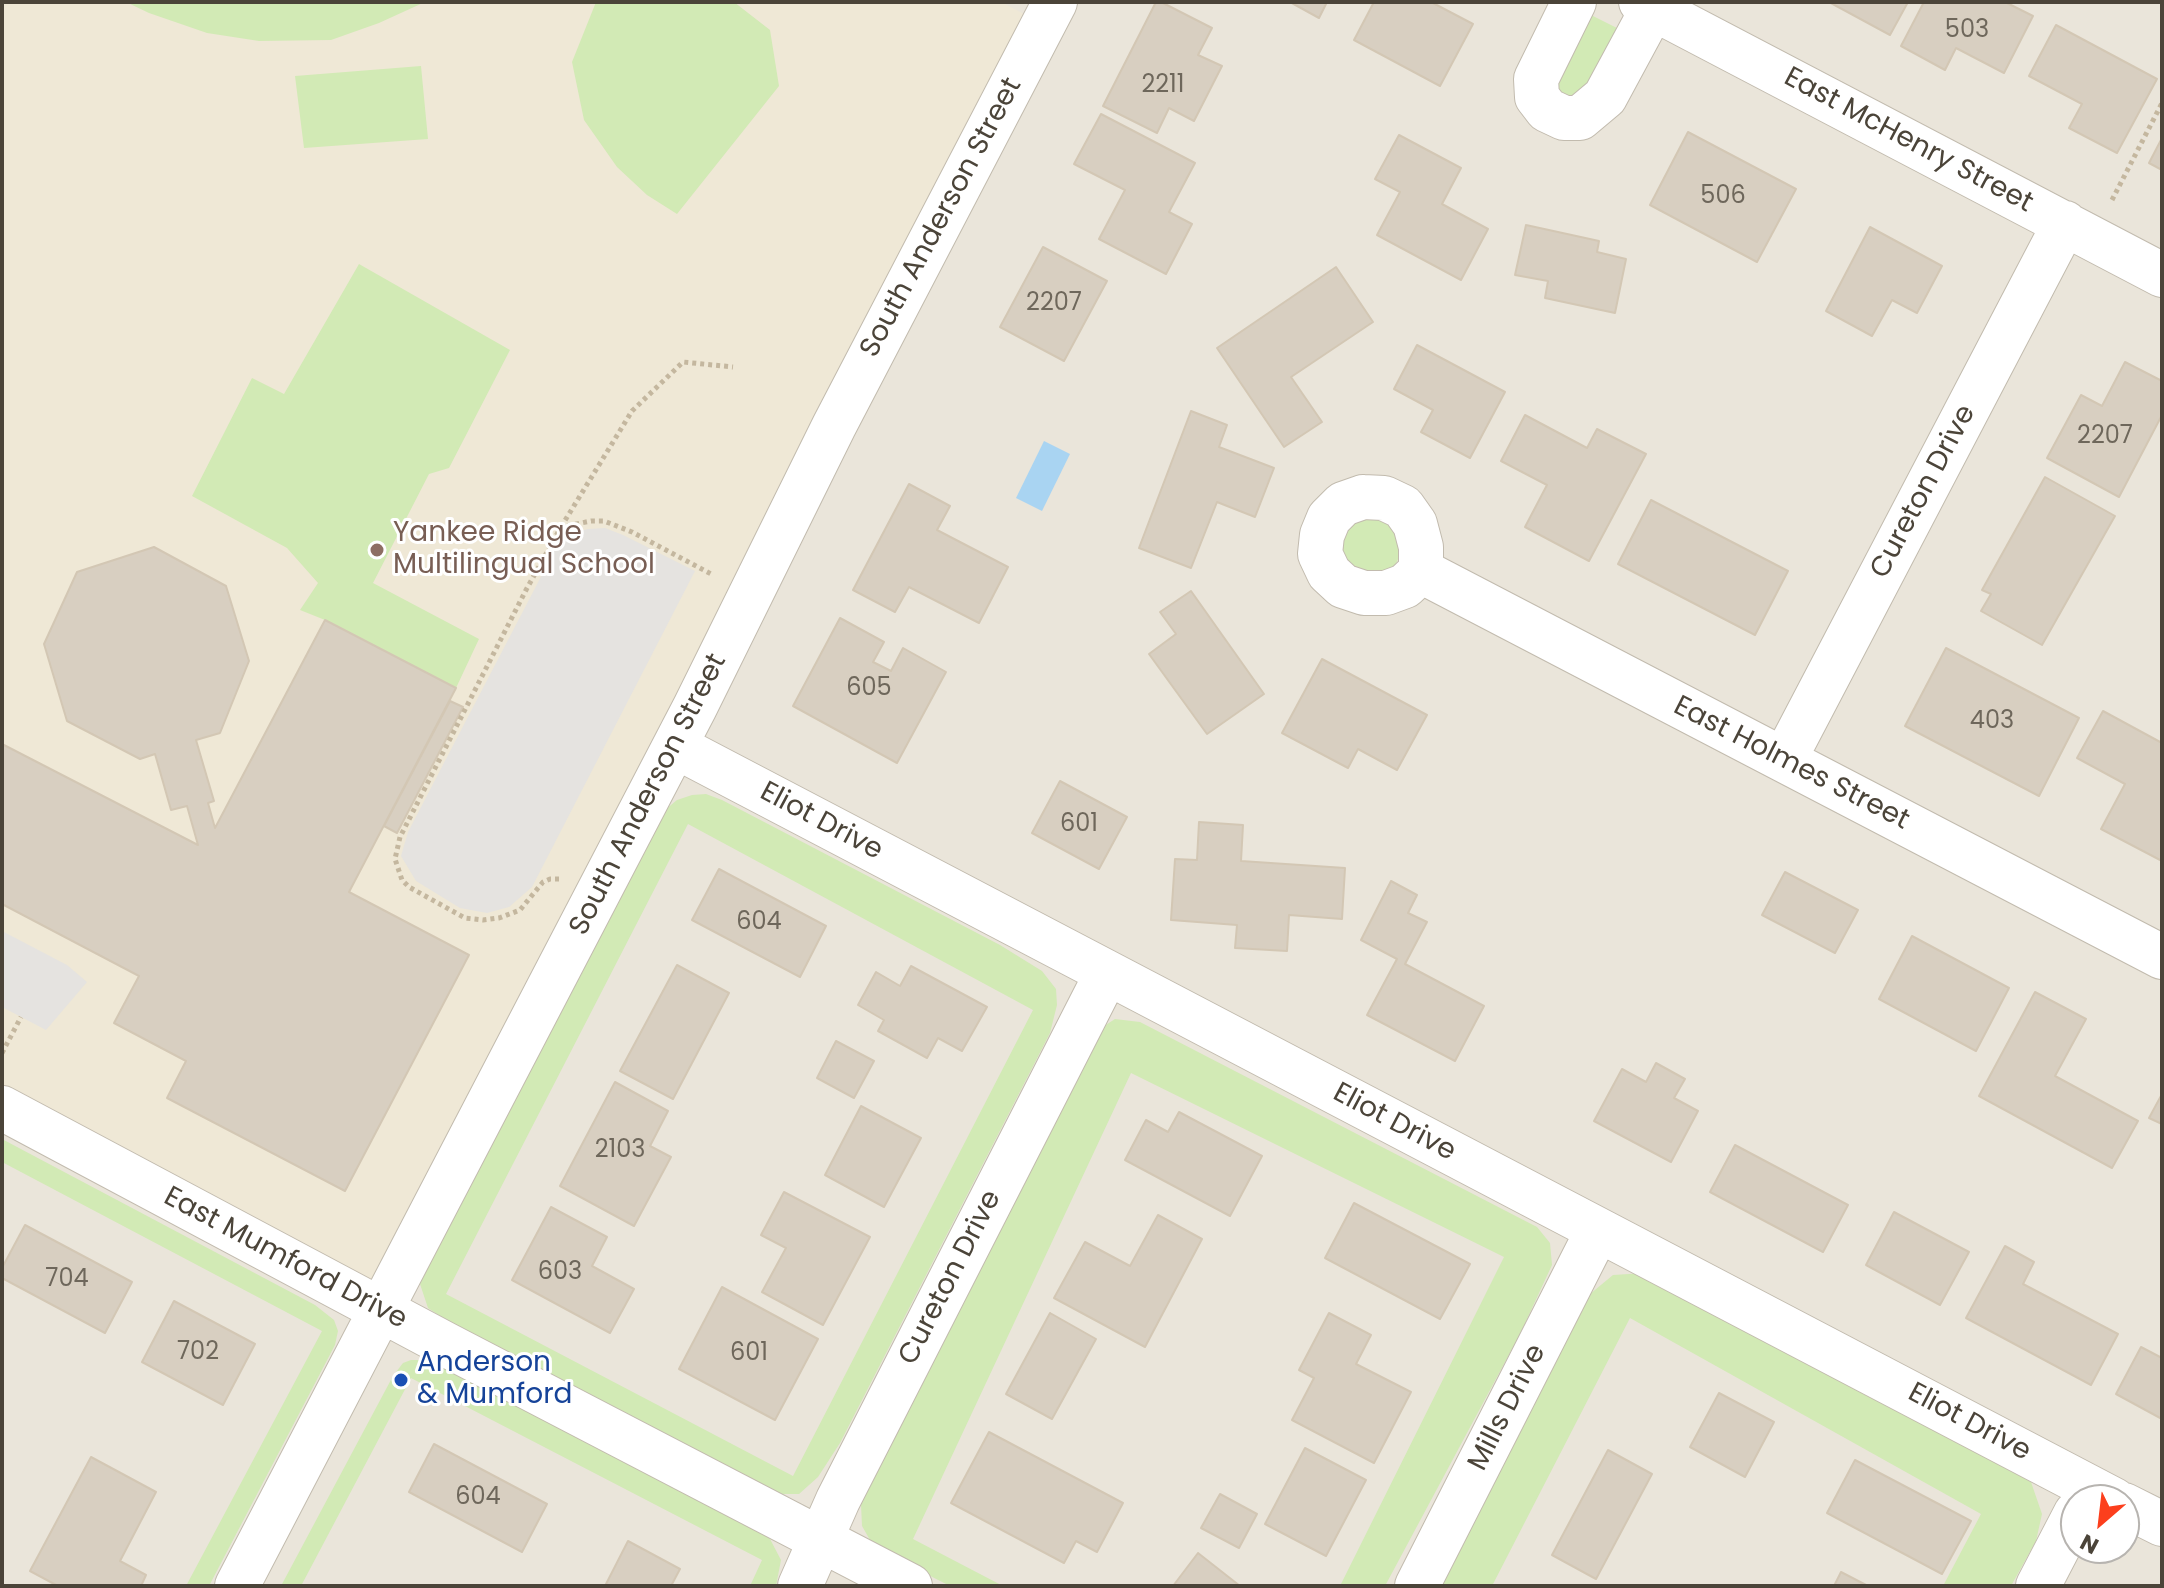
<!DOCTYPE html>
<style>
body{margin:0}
#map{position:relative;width:2164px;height:1588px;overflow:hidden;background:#f6f3ec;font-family:Poppins,sans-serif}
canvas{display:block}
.frame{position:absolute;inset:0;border:4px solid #4b4439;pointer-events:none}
.north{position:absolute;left:2060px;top:1484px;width:80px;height:80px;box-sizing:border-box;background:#fff;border:2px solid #b7b4b0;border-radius:50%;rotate:208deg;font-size:22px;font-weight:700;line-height:32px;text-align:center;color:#4b4439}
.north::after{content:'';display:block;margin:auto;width:28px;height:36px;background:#fc3f1d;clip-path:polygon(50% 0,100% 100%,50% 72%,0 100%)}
</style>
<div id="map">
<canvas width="2164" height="1588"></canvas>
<div class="frame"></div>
<div class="north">N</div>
</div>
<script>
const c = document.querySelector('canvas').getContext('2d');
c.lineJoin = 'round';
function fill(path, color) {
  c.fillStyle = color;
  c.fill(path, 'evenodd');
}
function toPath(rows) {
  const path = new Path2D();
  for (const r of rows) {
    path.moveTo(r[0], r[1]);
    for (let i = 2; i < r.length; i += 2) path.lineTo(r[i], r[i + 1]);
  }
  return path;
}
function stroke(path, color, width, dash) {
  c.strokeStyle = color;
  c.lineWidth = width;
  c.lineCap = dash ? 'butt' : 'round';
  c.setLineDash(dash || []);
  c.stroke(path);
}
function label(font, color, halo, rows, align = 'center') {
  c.font = font + ' Poppins,sans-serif';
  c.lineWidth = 6;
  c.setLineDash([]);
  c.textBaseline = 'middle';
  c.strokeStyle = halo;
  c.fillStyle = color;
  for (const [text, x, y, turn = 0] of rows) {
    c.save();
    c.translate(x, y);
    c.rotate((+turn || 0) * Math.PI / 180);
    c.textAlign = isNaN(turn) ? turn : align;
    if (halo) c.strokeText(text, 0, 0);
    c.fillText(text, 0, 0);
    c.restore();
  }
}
fill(toPath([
 [2,2,2162,2,2162,1586,2,1586],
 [2076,1500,2124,1500,2124,1548,2076,1548]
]), '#eae5da');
fill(toPath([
 [2,2,1001,2,1024,14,378,1286,2,1086]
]), '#efe8d6');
fill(toPath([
 [126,2,425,2,379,23,331,40,259,41,207,33,149,13],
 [596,2,734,2,770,30,779,86,677,214,647,195,617,167,584,120,572,62],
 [1587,13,1617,28,1577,109,1546,93],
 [421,66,428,139,304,148,295,76],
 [359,264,510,350,449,468,429,474,373,583,479,639,456,688,325,620,300,610,318,583,287,548,192,496,252,378,284,394],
 [1346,514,1392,522,1401,545,1399,557,1394,568,1385,576,1351,580,1331,531],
 [706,794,722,800,1000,945,1042,971,1056,989,1057,1005,1050,1033,840,1443,818,1477,799,1494,783,1494,764,1489,446,1320,428,1308,420,1284,427,1266,665,810,677,800,692,795],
 [688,824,1033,1010,793,1476,446,1294],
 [1115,1019,1140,1022,1537,1227,1550,1243,1552,1265,1520,1334,1385,1586,1340,1586,1504,1257,1131,1073,913,1539,1003,1586,950,1586,883,1552,870,1540,862,1526,861,1505,866,1488,1098,1030],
 [2,1139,315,1305,334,1320,338,1331,335,1345,209,1586,186,1586,322,1331,2,1162],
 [1645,1273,2031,1482,2042,1514,2036,1541,2011,1586,1943,1586,1981,1514,1630,1318,1492,1586,1440,1586,1584,1299,1613,1275],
 [411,1360,428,1360,437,1364,755,1526,770,1539,781,1560,776,1586,750,1586,762,1560,411,1378,301,1586,281,1586,393,1376,403,1363]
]), '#d2eab5');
fill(toPath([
 [605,528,623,535,695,571,532,887,509,907,487,913,460,908,416,881,401,856,408,832,558,544,569,534,588,529],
 [2,931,67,965,87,982,46,1030,2,1007]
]), '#e5e3e0');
fill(toPath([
 [1044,441,1070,454,1042,511,1016,498]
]), '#a9d4f2');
const building = toPath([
 [1156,2,1161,2,1212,28,1198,55,1222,66,1194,121,1169,108,1157,133,1103,106,1156,2],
 [1290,2,1327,2,1319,18,1290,2],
 [1374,2,1431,2,1473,24,1440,86,1354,40,1374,2],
 [1829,2,1908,2,1890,35,1829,2],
 [1924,2,2005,2,2033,16,2004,73,1956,48,1945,70,1901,46,1924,2],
 [2056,25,2157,79,2117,153,2069,128,2082,104,2029,76,2056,25],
 [1101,114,1195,163,1169,212,1192,224,1166,274,1099,239,1125,190,1074,164,1101,114],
 [1688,132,1796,189,1757,262,1650,205,1688,132],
 [1399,135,1461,168,1442,204,1488,229,1461,280,1377,235,1400,192,1375,179,1399,135],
 [2162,138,2162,170,2149,163,2162,138],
 [1526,225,1599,241,1597,252,1626,259,1615,313,1545,298,1548,281,1515,275,1526,225],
 [1870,227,1942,266,1917,313,1892,300,1872,336,1826,311,1870,227],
 [1043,247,1107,281,1064,361,1000,327,1043,247],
 [1336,267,1373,322,1291,377,1322,422,1284,447,1217,348,1336,267],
 [1417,345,1505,392,1470,458,1421,432,1433,410,1394,389,1417,345],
 [2125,362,2162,381,2162,415,2119,497,2047,458,2081,395,2102,406,2125,362],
 [1191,411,1227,425,1219,447,1274,468,1255,517,1217,502,1191,568,1139,548,1191,411],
 [1525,415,1587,448,1597,429,1646,454,1589,561,1525,527,1547,485,1501,461,1525,415],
 [2045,477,2115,516,2042,645,1981,611,1991,594,1982,590,2045,477],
 [909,484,950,506,937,530,1008,567,979,623,909,587,895,612,853,590,909,484],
 [1651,500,1788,571,1755,635,1618,564,1651,500],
 [154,547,226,586,249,661,220,733,196,740,214,801,208,803,215,828,325,620,456,688,349,892,469,955,345,1191,167,1098,186,1061,114,1023,139,976,2,904,2,744,198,845,187,806,171,810,155,754,140,759,67,721,44,644,77,572,154,547],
 [1191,591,1264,694,1207,734,1149,654,1176,634,1160,612,1191,591],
 [840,618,884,642,873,662,891,671,903,648,946,672,897,763,793,706,840,618],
 [1946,648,2079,718,2039,796,1905,726,1946,648],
 [1322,659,1427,715,1397,770,1358,749,1348,768,1282,733,1322,659],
 [450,701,463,707,397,833,384,826,450,701],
 [2103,711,2162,743,2162,861,2101,829,2125,784,2077,758,2103,711],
 [1060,781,1127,817,1099,869,1032,833,1060,781],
 [1199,822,1243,825,1241,861,1345,868,1342,919,1289,915,1287,951,1235,948,1237,925,1171,920,1175,859,1197,860,1199,822],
 [719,869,826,926,800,977,692,920,719,869],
 [1785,872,1858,910,1835,953,1762,915,1785,872],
 [1391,881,1417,895,1408,913,1427,922,1405,964,1484,1006,1455,1061,1367,1015,1397,959,1361,940,1391,881],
 [1912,936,2009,988,1976,1051,1879,999,1912,936],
 [677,965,729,993,673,1099,620,1071,677,965],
 [911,966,987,1007,962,1051,938,1038,927,1058,878,1031,884,1020,858,1005,876,972,900,986,911,966],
 [2035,992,2086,1019,2055,1076,2138,1121,2112,1168,1979,1096,2035,992],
 [836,1041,874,1061,854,1098,817,1078,836,1041],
 [1656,1063,1685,1079,1674,1098,1698,1111,1671,1162,1594,1121,1622,1069,1646,1082,1656,1063],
 [615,1082,668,1111,650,1146,671,1157,634,1226,560,1186,615,1082],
 [2162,1094,2162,1124,2149,1118,2162,1094],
 [861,1106,921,1138,884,1207,825,1175,861,1106],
 [1179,1112,1262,1156,1230,1216,1125,1160,1146,1120,1168,1132,1179,1112],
 [1735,1145,1848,1205,1823,1252,1710,1192,1735,1145],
 [784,1192,870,1237,823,1325,762,1292,786,1248,761,1235,784,1192],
 [1354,1203,1470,1264,1440,1319,1325,1258,1354,1203],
 [551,1207,607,1237,592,1266,634,1289,610,1333,512,1280,551,1207],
 [1894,1212,1969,1252,1940,1305,1866,1265,1894,1212],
 [1158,1215,1202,1239,1145,1347,1054,1298,1085,1242,1130,1266,1158,1215],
 [25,1225,132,1282,105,1333,2,1278,2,1268,25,1225],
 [2005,1246,2034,1262,2023,1284,2118,1334,2091,1385,1966,1318,2005,1246],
 [722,1287,818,1339,775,1420,679,1369,722,1287],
 [174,1301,255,1344,223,1405,142,1362,174,1301],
 [1050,1313,1096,1339,1052,1419,1006,1394,1050,1313],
 [1329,1313,1371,1335,1356,1364,1411,1392,1374,1463,1292,1420,1314,1378,1299,1370,1329,1313],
 [2141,1347,2162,1358,2162,1419,2116,1394,2141,1347],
 [1719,1393,1774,1422,1745,1477,1690,1447,1719,1393],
 [989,1432,1123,1503,1097,1552,1076,1541,1064,1563,951,1503,989,1432],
 [434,1444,547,1504,522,1552,409,1492,434,1444],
 [1305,1448,1366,1480,1326,1556,1265,1524,1305,1448],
 [1608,1450,1652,1474,1596,1579,1552,1555,1608,1450],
 [91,1457,156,1492,120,1561,146,1575,141,1586,58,1586,30,1571,91,1457],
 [1855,1460,1971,1521,1942,1574,1827,1513,1855,1460],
 [1220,1494,1257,1514,1239,1548,1201,1528,1220,1494],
 [628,1541,680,1569,671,1586,605,1586,628,1541],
 [1198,1553,1240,1586,1173,1586,1198,1553],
 [1841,1572,1868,1586,1834,1586,1841,1572]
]);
fill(building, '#d8cfc1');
stroke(building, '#d3c7b4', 2);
const minor = toPath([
 [1574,2,1536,79,1537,97,1547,110,1564,118,1580,118,1605,97,1653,8],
 [1641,2,2162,275],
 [1363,497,1384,498,1403,507,1415,524,1421,547,1421,571,1405,586,1386,593,1364,593,1343,586,1329,573,1320,554,1322,535,1329,518,1343,504,1363,497],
 [1421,571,2162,957],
 [675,746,2114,1500],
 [1784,760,2065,223],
 [2,1108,445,1344,910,1586],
 [2124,1505,2162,1524],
 [237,1586,695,707,834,426,1055,2],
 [800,1586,838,1500,1107,973],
 [1417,1586,1598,1230],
 [2038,1586,2076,1513]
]);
stroke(minor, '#c2bbae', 46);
stroke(toPath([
 [2112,200,2162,103],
 [561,527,632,411,683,362,733,367],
 [559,879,550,879,543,882,520,910,499,918,483,920,465,918,409,887,402,880,395,859,400,837,526,590,561,527,591,521,604,521,632,532,713,575],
 [2,1053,21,1017]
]), '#c4b79f', 5, [4, 4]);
stroke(minor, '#fff', 44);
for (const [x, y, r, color] of [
 [377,550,8,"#8d6e63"],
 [401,1380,8,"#1a4fb4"]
]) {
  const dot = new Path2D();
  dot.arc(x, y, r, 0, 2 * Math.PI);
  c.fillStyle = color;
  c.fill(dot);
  stroke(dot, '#fff', 3);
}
label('24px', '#6e675b', null, [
 ["503",1967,31],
 ["2211",1163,86],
 ["506",1723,197],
 ["2207",1054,304],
 ["2207",2105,437],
 ["605",869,689],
 ["403",1992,722],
 ["601",1079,825],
 ["604",759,923],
 ["2103",620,1151],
 ["603",560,1273],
 ["704",67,1280],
 ["702",198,1353],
 ["601",749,1354],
 ["604",478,1498]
]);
label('28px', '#4b4439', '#fff', [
 ["East McHenry Street",1908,141,28],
 ["South Anderson Street",942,218,-62],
 ["Cureton Drive",1924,492,-62],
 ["East Holmes Street",1791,764,27],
 ["South Anderson Street",649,795,-63],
 ["Eliot Drive",821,822,28],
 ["Eliot Drive",1394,1123,28],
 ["East Mumford Drive",285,1259,28],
 ["Cureton Drive",951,1278,-63],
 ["Mills Drive",1508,1408,-63],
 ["Eliot Drive",1969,1423,28]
]);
label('28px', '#785e54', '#fff', [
 ["Yankee Ridge",393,534],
 ["Multilingual School",393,566]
], 'left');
label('28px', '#164399', '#fff', [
 ["Anderson",417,1364],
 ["& Mumford",417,1396]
], 'left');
</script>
